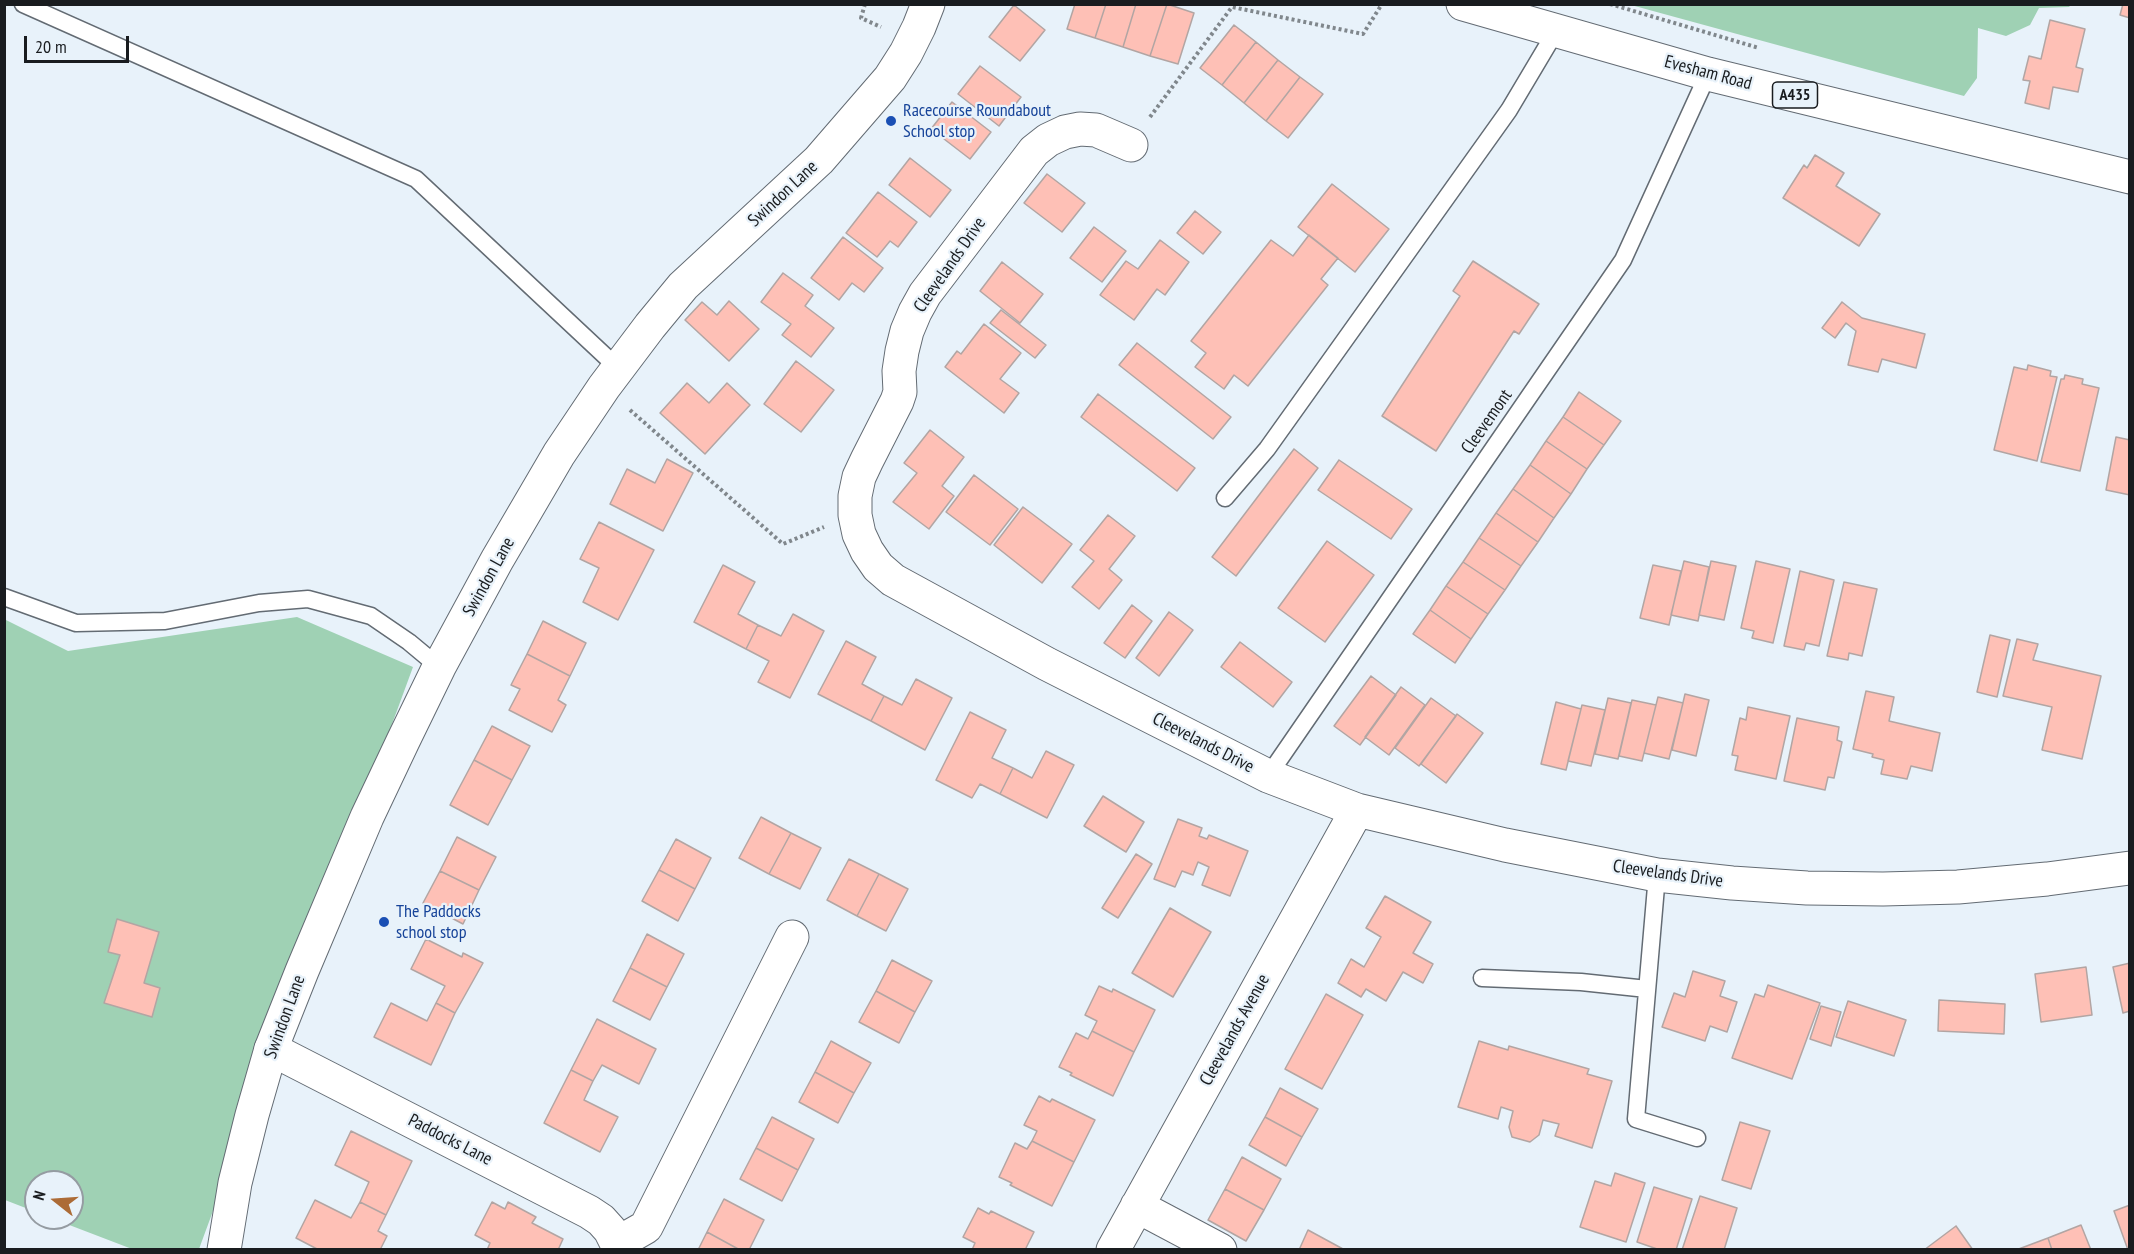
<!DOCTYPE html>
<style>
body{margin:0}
#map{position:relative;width:2134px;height:1254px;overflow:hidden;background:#e8f2fa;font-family:"PT Sans Narrow",sans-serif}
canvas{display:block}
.frame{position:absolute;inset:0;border:6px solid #191c1f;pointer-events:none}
.north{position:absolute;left:24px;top:1170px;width:60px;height:60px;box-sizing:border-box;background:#e8f2fa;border:2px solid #959ca2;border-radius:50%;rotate:287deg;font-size:16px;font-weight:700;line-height:24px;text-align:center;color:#191c1f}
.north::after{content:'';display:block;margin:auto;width:21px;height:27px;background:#ac6b36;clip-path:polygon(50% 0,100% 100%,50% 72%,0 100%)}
.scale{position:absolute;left:24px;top:36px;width:105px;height:27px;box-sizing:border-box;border:3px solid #191c1f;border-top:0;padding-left:8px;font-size:18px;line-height:21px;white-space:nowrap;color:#191c1f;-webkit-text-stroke:4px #e8f2fa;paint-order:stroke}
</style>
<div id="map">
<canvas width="2134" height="1254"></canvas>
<div class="frame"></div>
<div class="north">N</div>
<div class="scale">20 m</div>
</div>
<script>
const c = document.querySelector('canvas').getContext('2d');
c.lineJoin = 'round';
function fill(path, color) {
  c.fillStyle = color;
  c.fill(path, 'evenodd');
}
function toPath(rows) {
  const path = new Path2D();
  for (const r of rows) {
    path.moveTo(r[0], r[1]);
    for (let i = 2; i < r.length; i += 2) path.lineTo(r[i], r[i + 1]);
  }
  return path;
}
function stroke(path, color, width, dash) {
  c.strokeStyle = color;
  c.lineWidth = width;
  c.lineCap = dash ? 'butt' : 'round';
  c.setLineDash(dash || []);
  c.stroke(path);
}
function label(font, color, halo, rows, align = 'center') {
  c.font = font + ' "PT Sans Narrow",sans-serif';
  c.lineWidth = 4.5;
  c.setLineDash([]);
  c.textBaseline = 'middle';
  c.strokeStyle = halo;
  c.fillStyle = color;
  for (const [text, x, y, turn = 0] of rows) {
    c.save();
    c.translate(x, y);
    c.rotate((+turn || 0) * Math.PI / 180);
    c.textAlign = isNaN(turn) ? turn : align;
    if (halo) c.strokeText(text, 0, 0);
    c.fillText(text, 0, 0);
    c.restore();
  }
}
fill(toPath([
 [1631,5,2071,4,2071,5,2069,7,2039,8,2030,25,2006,36,1978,28,1977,78,1964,96],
 [297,617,413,667,199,1249,132,1249,51,1218,72,1218,72,1182,36,1182,36,1212,5,1200,4,619,68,651]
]), '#9fd1b4');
const building = toPath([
 [1075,4,1106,4,1095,38,1067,29,1075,4],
 [1106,4,1136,4,1123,47,1095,38,1106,4],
 [1136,4,1167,4,1150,56,1123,47,1136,4],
 [1167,4,1194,13,1178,64,1150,56,1167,4],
 [2123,4,2130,4,2130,18,2120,15,2123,4],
 [1014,5,1045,30,1020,61,989,37,1014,5],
 [2050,20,2085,29,2076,67,2083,69,2078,92,2053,87,2049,109,2025,103,2030,81,2023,80,2029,56,2041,59,2050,20],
 [1234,25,1256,42,1222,85,1200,68,1234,25],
 [1256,42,1278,60,1244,103,1222,85,1256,42],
 [1278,60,1300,77,1266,121,1244,103,1278,60],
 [980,66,1021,97,999,126,958,94,980,66],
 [1300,77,1323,94,1288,138,1266,121,1300,77],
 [952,102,991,132,970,159,931,129,952,102],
 [1815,155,1844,173,1836,186,1880,214,1859,246,1783,198,1804,165,1807,168,1815,155],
 [910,158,951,190,930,217,889,185,910,158],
 [1047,174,1085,203,1062,232,1024,203,1047,174],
 [1332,184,1389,229,1355,272,1298,227,1332,184],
 [878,192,917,222,898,247,890,241,877,257,846,233,878,192],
 [1195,211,1221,232,1203,254,1177,233,1195,211],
 [1094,227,1126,251,1102,282,1070,258,1094,227],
 [1309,235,1338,258,1321,279,1328,285,1248,386,1234,375,1224,389,1195,367,1206,353,1191,341,1271,240,1293,256,1309,235],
 [843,237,883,268,864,292,852,283,839,300,811,278,843,237],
 [1160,240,1189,262,1165,295,1157,289,1134,320,1100,295,1126,261,1138,269,1160,240],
 [1473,261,1539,304,1519,334,1514,331,1436,451,1382,416,1460,296,1453,291,1473,261],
 [1002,262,1043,294,1020,323,980,291,1002,262],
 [783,273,813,295,805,306,834,328,811,357,782,335,791,324,761,302,783,273],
 [729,301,759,329,729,361,685,320,702,302,717,315,729,301],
 [1842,302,1862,318,1925,334,1916,368,1882,359,1878,372,1848,365,1856,331,1846,323,1835,338,1822,328,1842,302],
 [1001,310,1046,345,1035,358,990,323,1001,310],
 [984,324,1021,353,1000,379,1019,393,1004,413,945,367,957,351,961,354,984,324],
 [1137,343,1231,417,1213,439,1119,365,1137,343],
 [796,361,834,390,801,432,764,404,796,361],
 [2028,365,2051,371,2050,376,2057,377,2037,461,1994,450,2014,367,2027,370,2028,365],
 [2065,375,2083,379,2082,384,2099,388,2080,471,2041,462,2061,379,2064,379,2065,375],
 [687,383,709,403,727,383,750,405,705,454,660,413,687,383],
 [1579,392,1621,421,1604,445,1563,417,1579,392],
 [1098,394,1195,468,1177,491,1081,417,1098,394],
 [1563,417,1604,445,1587,469,1546,441,1563,417],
 [930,430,964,457,942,486,954,496,929,529,893,502,917,473,904,463,930,430],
 [2116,437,2130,440,2130,495,2106,490,2116,437],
 [1546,441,1587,469,1571,494,1530,465,1546,441],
 [1294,449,1318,468,1236,576,1212,557,1294,449],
 [667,459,693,473,663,531,610,504,627,469,655,483,667,459],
 [1339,460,1412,509,1391,539,1318,490,1339,460],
 [1530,465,1571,494,1554,518,1513,489,1530,465],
 [974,475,1018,509,990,545,946,512,974,475],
 [1513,489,1554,518,1538,542,1496,513,1513,489],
 [1023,507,1072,544,1042,583,994,545,1023,507],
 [1496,513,1538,542,1521,566,1479,538,1496,513],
 [1108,515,1135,536,1109,569,1122,580,1099,609,1072,587,1094,561,1080,550,1108,515],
 [599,522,654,550,618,620,583,602,599,568,580,559,599,522],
 [1479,538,1521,566,1505,590,1463,562,1479,538],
 [1327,541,1374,575,1325,642,1278,608,1327,541],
 [1684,561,1709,567,1698,621,1671,615,1684,561],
 [1711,561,1736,566,1724,620,1699,615,1711,561],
 [1756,561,1790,569,1773,643,1752,638,1754,631,1741,628,1756,561],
 [1463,562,1505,590,1488,614,1446,586,1463,562],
 [723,565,755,582,738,614,758,625,746,649,694,622,723,565],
 [1653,565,1681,571,1669,625,1640,618,1653,565],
 [1800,571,1834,580,1819,646,1806,643,1804,650,1784,646,1800,571],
 [1844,582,1877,589,1862,656,1849,653,1848,660,1827,656,1844,582],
 [1446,586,1488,614,1471,639,1430,610,1446,586],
 [1132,605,1152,621,1125,658,1104,643,1132,605],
 [1430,610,1471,639,1455,663,1413,634,1430,610],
 [1169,612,1193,630,1159,676,1136,658,1169,612],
 [793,614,824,631,790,698,758,682,769,661,746,649,758,625,781,636,793,614],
 [543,621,586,643,570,676,527,654,543,621],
 [1990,635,2010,640,1997,697,1977,692,1990,635],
 [2017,639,2038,644,2033,660,2101,676,2082,759,2042,750,2052,707,2003,696,2017,639],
 [846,641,876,657,862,684,884,696,871,721,818,694,846,641],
 [1240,642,1292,682,1273,707,1221,667,1240,642],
 [527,654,570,676,558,700,566,705,552,732,509,710,520,689,511,685,527,654],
 [1371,676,1396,695,1360,745,1334,726,1371,676],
 [916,679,952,698,925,750,871,721,884,696,902,705,916,679],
 [1401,687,1425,705,1389,755,1365,737,1401,687],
 [1866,691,1894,697,1889,721,1940,733,1932,771,1911,766,1907,779,1881,774,1884,760,1872,757,1873,754,1853,749,1866,691],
 [1685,694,1709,700,1696,756,1672,750,1685,694],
 [1658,697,1683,703,1669,759,1644,753,1658,697],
 [1431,698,1456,716,1419,766,1395,748,1431,698],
 [1608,698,1631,703,1618,759,1595,754,1608,698],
 [1632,700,1656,705,1642,761,1619,756,1632,700],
 [1556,702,1581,709,1566,770,1541,764,1556,702],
 [1582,705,1605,710,1591,766,1568,761,1582,705],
 [1748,707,1790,716,1776,779,1735,770,1738,756,1732,755,1740,718,1746,720,1748,707],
 [970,712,1006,730,992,758,1013,768,1000,794,980,784,972,798,936,780,970,712],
 [1457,714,1483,733,1446,783,1421,764,1457,714],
 [1797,718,1839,727,1837,740,1842,742,1834,778,1828,777,1825,790,1784,781,1797,718],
 [492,726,530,746,512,780,474,760,492,726],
 [1046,751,1074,765,1047,818,1000,794,1013,768,1032,778,1046,751],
 [474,760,512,780,488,825,450,805,474,760],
 [1103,796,1144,822,1126,852,1084,826,1103,796],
 [761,817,791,833,769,874,739,858,761,817],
 [1178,819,1202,828,1199,836,1207,839,1209,835,1248,851,1230,896,1202,885,1209,867,1198,862,1193,875,1182,871,1175,887,1154,879,1178,819],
 [791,833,821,848,800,889,769,874,791,833],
 [457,837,496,857,479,890,440,871,457,837],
 [676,839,711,858,695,889,659,870,676,839],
 [1136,854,1152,864,1118,918,1102,908,1136,854],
 [849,859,879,874,857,916,827,900,849,859],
 [659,870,695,889,678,921,642,901,659,870],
 [440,871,479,890,463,924,423,903,440,871],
 [879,874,908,889,886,931,857,916,879,874],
 [1385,896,1431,922,1413,953,1433,964,1423,983,1403,972,1386,1001,1366,989,1361,997,1338,983,1351,959,1364,967,1381,937,1366,928,1385,896],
 [1170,908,1211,932,1173,997,1132,973,1170,908],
 [117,919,159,932,144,983,160,988,152,1017,104,1003,120,955,108,952,117,919],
 [647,934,684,954,667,987,630,968,647,934],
 [426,939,462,957,463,953,483,963,455,1013,436,1003,445,986,411,969,426,939],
 [892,960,932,981,915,1012,876,991,892,960],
 [2130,963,2130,1011,2123,1013,2113,967,2130,963],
 [2086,967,2092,1015,2041,1022,2035,974,2086,967],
 [630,968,667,987,650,1020,613,1001,630,968],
 [1693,971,1725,981,1720,996,1737,1002,1727,1032,1710,1026,1705,1041,1662,1027,1674,993,1685,997,1693,971],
 [1768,985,1820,1003,1792,1079,1732,1058,1755,994,1764,997,1768,985],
 [1099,986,1112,992,1113,989,1155,1010,1134,1052,1092,1031,1097,1021,1085,1015,1099,986],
 [876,991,915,1012,899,1043,859,1022,876,991],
 [1326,994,1363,1015,1322,1089,1285,1069,1326,994],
 [1939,1000,2005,1004,2004,1034,1938,1031,1939,1000],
 [1848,1001,1906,1020,1894,1056,1836,1037,1848,1001],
 [391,1003,427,1021,436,1003,455,1013,431,1065,374,1037,391,1003],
 [1821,1006,1841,1012,1831,1046,1810,1039,1821,1006],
 [597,1019,656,1049,639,1084,602,1065,593,1081,571,1070,597,1019],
 [1092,1031,1134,1052,1113,1096,1070,1075,1072,1073,1059,1067,1076,1033,1088,1039,1092,1031],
 [831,1041,871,1063,854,1093,815,1072,831,1041],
 [1479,1041,1508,1050,1509,1046,1589,1069,1587,1074,1612,1081,1592,1148,1555,1136,1559,1124,1543,1120,1539,1135,1530,1142,1512,1137,1509,1127,1513,1111,1501,1107,1498,1119,1458,1107,1479,1041],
 [571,1070,593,1081,584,1100,618,1117,600,1152,544,1123,571,1070],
 [815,1072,854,1093,838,1123,799,1102,815,1072],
 [1280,1088,1318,1109,1302,1137,1265,1117,1280,1088],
 [1039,1096,1050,1102,1052,1099,1095,1120,1074,1162,1032,1141,1037,1131,1024,1125,1039,1096],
 [772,1117,814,1139,798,1170,756,1148,772,1117],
 [1265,1117,1302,1137,1286,1166,1249,1145,1265,1117],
 [1740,1122,1770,1131,1751,1189,1722,1180,1740,1122],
 [351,1131,412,1161,386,1215,360,1202,369,1182,335,1165,351,1131],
 [1032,1141,1074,1162,1052,1206,1010,1185,1012,1183,999,1177,1015,1143,1027,1149,1032,1141],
 [756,1148,798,1170,782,1201,740,1179,756,1148],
 [1242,1157,1281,1179,1264,1210,1225,1189,1242,1157],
 [1615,1173,1645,1183,1626,1242,1580,1227,1595,1181,1611,1186,1615,1173],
 [1654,1187,1692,1199,1676,1250,1660,1250,1637,1242,1654,1187],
 [1225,1189,1264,1210,1246,1241,1208,1220,1225,1189],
 [1700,1196,1737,1208,1724,1250,1682,1250,1700,1196],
 [724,1199,764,1220,749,1250,740,1250,707,1232,724,1199],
 [315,1200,351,1218,360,1202,386,1215,378,1231,387,1236,380,1250,319,1250,296,1238,315,1200],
 [492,1202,505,1209,508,1202,536,1217,532,1223,563,1239,558,1250,487,1250,490,1243,475,1235,492,1202],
 [2130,1205,2130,1250,2128,1250,2114,1211,2130,1205],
 [978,1208,989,1214,991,1211,1034,1232,1025,1250,972,1250,975,1243,963,1237,978,1208],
 [2081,1225,2091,1250,2052,1250,2048,1238,2081,1225],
 [1956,1226,1973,1250,1924,1250,1956,1226],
 [1308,1230,1343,1249,1343,1250,1299,1250,1308,1230],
 [707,1232,740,1250,698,1250,707,1232],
 [2048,1238,2052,1250,2016,1250,2048,1238]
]);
fill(building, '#fec0b6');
stroke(building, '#b2a5a3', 1.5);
const service = toPath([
 [23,4,416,179,618,368],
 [1225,498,1267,449,1509,110,1556,31],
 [4,597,76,623,165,621,259,603,308,599,371,616,409,642,439,667],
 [1268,776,1623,260,1708,74],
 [1657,875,1636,1119,1697,1138],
 [1482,978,1581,982,1647,989]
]);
const minor = toPath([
 [1131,145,1096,130,1080,129,1065,132,1048,140,1034,151,925,294,915,312,907,331,902,351,899,371,900,392,897,401,867,460,859,477,855,496,855,515,859,534,867,551,878,567,893,580,1047,664,1268,776,1357,810,1505,845,1657,875,1732,883,1807,888,1883,889,1958,887,2047,879,2130,868],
 [271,1049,589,1212,601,1220,610,1230,620,1250],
 [1137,1206,1220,1250],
 [618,1243,646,1227,792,937],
 [1113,1250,1357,810]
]);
const tertiary = toPath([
 [224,1250,235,1183,252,1115,271,1049,302,971,367,817,403,741,439,667,497,560,559,454,604,387,650,326,683,286,819,160,890,78,906,53,919,27,928,4]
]);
const primary = toPath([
 [1463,4,1708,74,2130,177]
]);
stroke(service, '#636b73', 19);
stroke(minor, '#636b73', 35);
stroke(tertiary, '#636b73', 35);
stroke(primary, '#636b73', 35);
stroke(toPath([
 [865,4,861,18,881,27],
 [1610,4,1759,48],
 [1150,117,1232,7,1363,34,1382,4],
 [630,410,783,544,824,527]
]), '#80878c', 4, [3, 3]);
stroke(service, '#fff', 16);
stroke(minor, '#fff', 33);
stroke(tertiary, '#fff', 33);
stroke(primary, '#fff', 33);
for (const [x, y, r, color] of [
 [891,121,6,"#1a4fb4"],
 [384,922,6,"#1a4fb4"]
]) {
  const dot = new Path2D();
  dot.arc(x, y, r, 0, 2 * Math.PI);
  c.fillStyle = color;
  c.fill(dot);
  stroke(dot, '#e8f2fa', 2);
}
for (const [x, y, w] of [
 [1795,95,45]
]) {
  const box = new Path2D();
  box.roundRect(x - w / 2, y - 13, w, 26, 4.5);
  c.fillStyle = '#e8f2fa';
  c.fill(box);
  stroke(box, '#191c1f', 1.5);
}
label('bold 16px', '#191c1f', null, [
 ["A435",1795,95]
]);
label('18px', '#191c1f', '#e8f2fa', [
 ["Evesham Road",1708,73,15],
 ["Swindon Lane",783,194,-43],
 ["Cleevelands Drive",950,265,-55],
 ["Cleevemont",1487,422,-55],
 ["Swindon Lane",489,577,-61],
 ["Cleevelands Drive",1203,743,27],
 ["Cleevelands Drive",1668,874,8],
 ["Swindon Lane",285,1017,-70],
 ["Cleevelands Avenue",1235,1030,-61],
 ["Paddocks Lane",450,1140,27]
]);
label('18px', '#164399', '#e8f2fa', [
 ["Racecourse Roundabout",903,111],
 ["School stop",903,132],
 ["The Paddocks",396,912],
 ["school stop",396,933]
], 'left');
</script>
